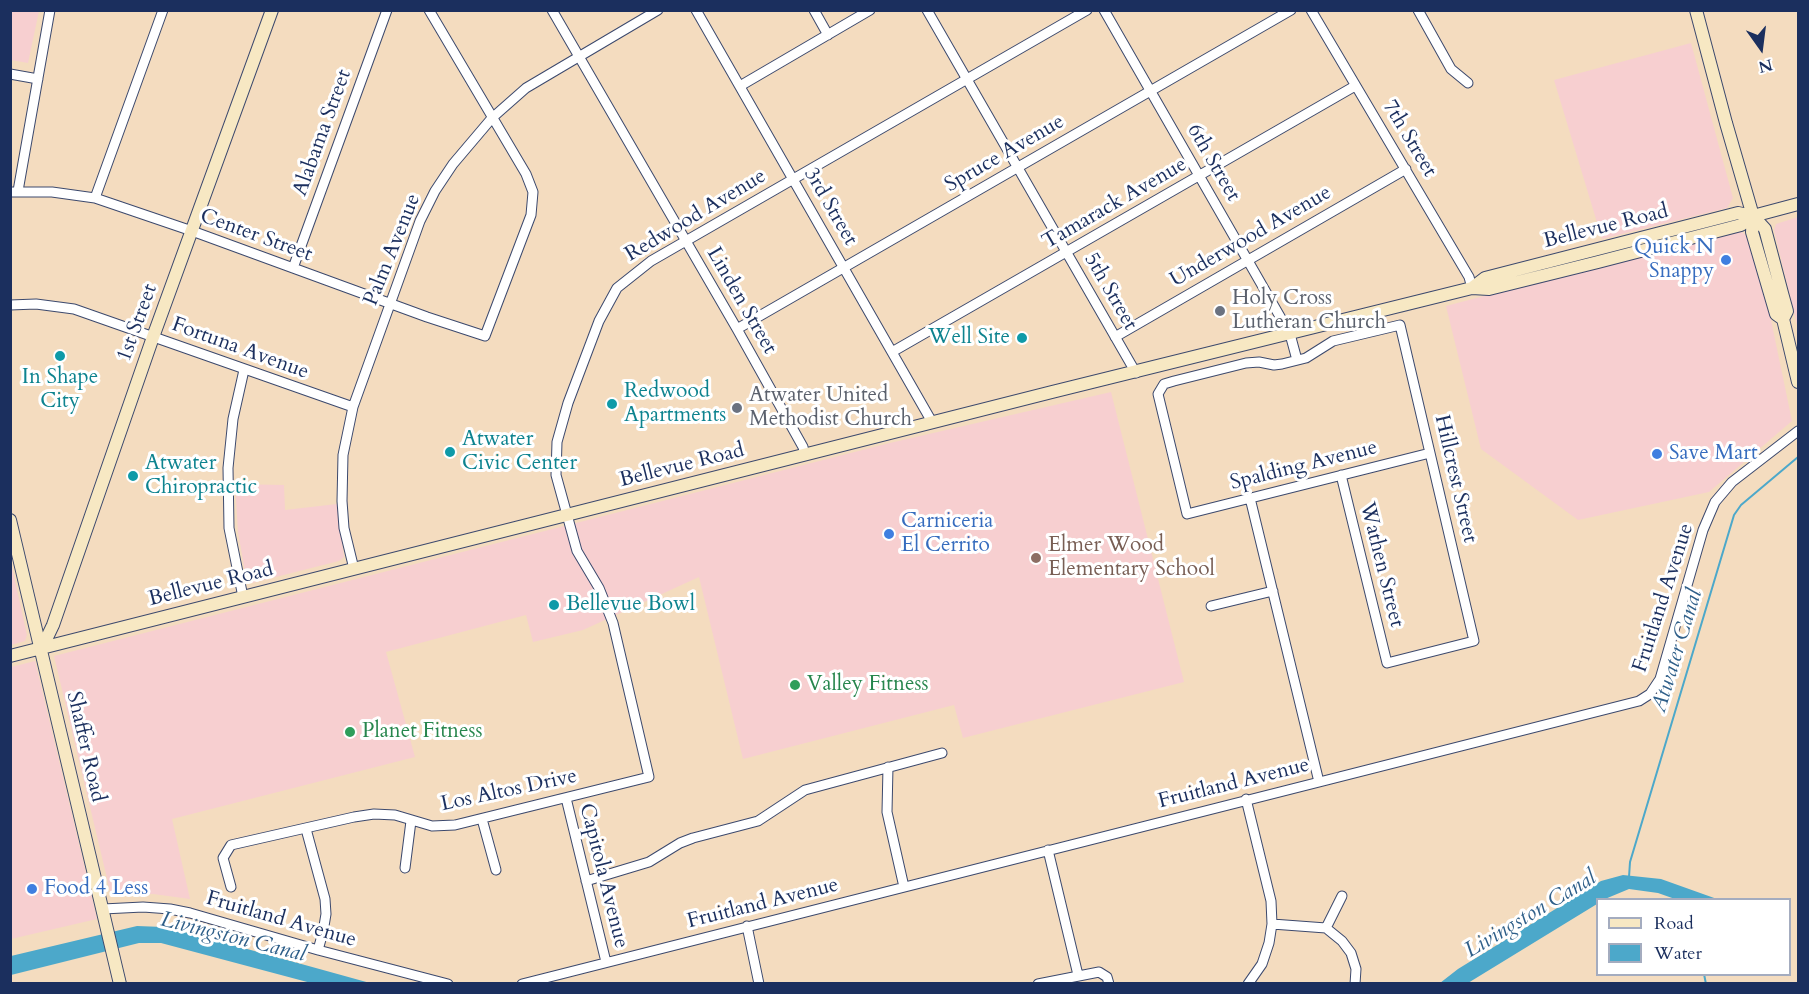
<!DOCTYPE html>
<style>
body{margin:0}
#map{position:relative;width:1809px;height:994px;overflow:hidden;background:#f4dcbf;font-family:Cardo,serif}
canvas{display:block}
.frame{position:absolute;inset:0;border:12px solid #1b2f5e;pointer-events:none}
.legend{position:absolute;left:1596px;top:898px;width:195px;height:78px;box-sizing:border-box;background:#fff;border:2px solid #a4acbf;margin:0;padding:8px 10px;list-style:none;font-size:18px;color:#1b2f5e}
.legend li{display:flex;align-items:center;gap:12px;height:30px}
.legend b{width:30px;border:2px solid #a4acbf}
.north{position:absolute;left:1731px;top:18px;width:60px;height:60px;-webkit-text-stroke:4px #fff;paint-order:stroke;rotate:166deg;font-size:16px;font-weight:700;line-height:24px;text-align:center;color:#1b2f5e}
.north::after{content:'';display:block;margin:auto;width:21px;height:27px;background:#1b2f5e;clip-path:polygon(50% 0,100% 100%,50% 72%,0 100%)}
</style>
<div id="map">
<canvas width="1809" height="994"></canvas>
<div class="frame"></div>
<ul class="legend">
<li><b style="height:8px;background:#f7e8c3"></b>Road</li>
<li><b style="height:16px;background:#4ca8ca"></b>Water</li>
</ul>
<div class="north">N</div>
</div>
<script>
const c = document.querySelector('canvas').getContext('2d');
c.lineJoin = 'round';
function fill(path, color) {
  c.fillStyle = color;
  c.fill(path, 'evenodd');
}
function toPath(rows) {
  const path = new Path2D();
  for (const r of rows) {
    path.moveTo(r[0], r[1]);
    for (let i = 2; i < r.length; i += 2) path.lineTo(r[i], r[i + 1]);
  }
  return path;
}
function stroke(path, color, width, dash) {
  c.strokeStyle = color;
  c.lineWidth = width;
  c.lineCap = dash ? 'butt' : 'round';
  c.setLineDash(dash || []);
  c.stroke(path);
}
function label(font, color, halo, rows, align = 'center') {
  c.font = font + ' Cardo,serif';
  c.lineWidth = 6;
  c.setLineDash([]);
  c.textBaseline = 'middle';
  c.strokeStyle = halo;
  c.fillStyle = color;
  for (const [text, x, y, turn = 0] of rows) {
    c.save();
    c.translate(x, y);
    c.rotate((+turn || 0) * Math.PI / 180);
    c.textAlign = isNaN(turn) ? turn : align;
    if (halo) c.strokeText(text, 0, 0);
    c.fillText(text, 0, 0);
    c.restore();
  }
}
fill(toPath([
 [10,11,39,11,28,63,11,60],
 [1691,43,1733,198,1727,208,1602,239,1554,80],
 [1798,217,1798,329,1774,230,1776,224],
 [1738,229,1748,237,1766,296,1792,421,1709,492,1578,520,1481,449,1446,306],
 [1111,392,1184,682,963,738,954,705,743,759,699,577,583,630,533,642,526,615,386,652,415,757,172,819,190,899,153,894,111,895,54,656,890,443],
 [235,484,284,485,285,510,337,504,344,557,339,561,252,583,246,578,238,532],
 [11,563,27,635,25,641,11,645],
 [35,661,97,919,11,939,11,667]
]), '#f7cfd0');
fill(toPath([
 [1623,875,1661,879,1717,899,1675,899,1658,893,1629,889,1605,899,1598,900,1597,904,1468,983,1440,983,1458,969,1601,881],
 [137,926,163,927,193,934,370,983,311,983,161,943,139,943,11,975,11,956]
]), '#4ca8ca');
stroke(toPath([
 [1629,877,1630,862,1734,515,1741,505,1798,457],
 [1704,974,1706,984]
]), '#4ca8ca', 2);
const street = toPath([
 [552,10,737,329,803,447,805,455],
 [696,10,932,422],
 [814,10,828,35],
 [927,10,1136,373],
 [1104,10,1290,334,1297,360],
 [1311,10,1469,277,1472,288],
 [1418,10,1451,69,1468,83],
 [10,74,38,79],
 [740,86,870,10],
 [18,191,50,10],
 [10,192,52,192,95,198,192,231,427,317,485,336,531,215,533,192,526,174,429,10],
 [95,198,163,10],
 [293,268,387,10],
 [10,305,36,304,74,309,353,407],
 [737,329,1291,10],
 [1115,337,1406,169],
 [892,352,1355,86],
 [1341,475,1387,663,1474,641,1430,453,1400,325,1333,341,1306,358,1282,364,1274,365,1259,362,1246,363,1174,381,1164,384,1158,394,1187,514,1430,453],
 [1250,498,1319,782],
 [354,569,344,528,342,501,343,455,353,407,420,221,435,191,453,164,492,118,526,88,658,10],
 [243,597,229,528,228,468,233,419,244,370],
 [1211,606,1273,591],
 [888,767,887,812,904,887],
 [566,798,606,962],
 [1246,799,1271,901,1272,924,1269,943,1262,964,1248,984],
 [482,819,496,870],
 [306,829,325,899,326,914,323,932,318,950],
 [1048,850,1078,975],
 [405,868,411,821],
 [586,881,649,862,680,843,693,838,758,821,805,790,942,753],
 [231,887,223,858,231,845,354,817,374,814,395,815,432,826,455,825,649,777,613,623,599,588,577,551,556,475,557,442,568,403,599,321,617,288,651,261,1087,10],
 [103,909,143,907,170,909,190,913,318,950,448,984],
 [1272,924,1326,928,1342,941,1351,953,1356,969,1355,984],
 [747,926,759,984],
 [1326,928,1342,896],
 [522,984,1639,701,1650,694,1660,679,1703,530,1715,502,1732,482,1798,431],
 [1038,984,1099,972,1107,977,1109,984]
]);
const secondary = toPath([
 [1696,10,1726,123,1753,216,1752,232,1776,314,1783,319],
 [1753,216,1765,229,1782,293,1787,311,1783,319,1798,382],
 [1472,288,1485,278,1738,213,1753,216,1798,204],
 [10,520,120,984],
 [42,648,53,625,153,337,272,10],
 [10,656,1052,392,1472,288,1489,289,1598,262,1741,225,1753,216]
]);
stroke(street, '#3c496d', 11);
stroke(secondary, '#3c496d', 14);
stroke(street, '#fff', 9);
stroke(secondary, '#f7e8c3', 12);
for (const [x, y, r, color] of [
 [1726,260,6,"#3f7fe0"],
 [1220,311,6,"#6b7280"],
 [1022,338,6,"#0f9aa8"],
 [60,356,6,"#0f9aa8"],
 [612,404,6,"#0f9aa8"],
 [737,408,6,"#6b7280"],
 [450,452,6,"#0f9aa8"],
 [1657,454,6,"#3f7fe0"],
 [133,476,6,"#0f9aa8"],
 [889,534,6,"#3f7fe0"],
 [1036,558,6,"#8d6e63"],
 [554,605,6,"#0f9aa8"],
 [795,685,6,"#2e9e5b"],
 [350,732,6,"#2e9e5b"],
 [32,889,6,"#3f7fe0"]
]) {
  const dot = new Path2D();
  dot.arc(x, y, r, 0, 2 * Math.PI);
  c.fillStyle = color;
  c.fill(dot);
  stroke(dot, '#fff', 2);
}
label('21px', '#1b2f5e', '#fff', [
 ["Alabama Street",323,133,-70],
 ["7th Street",1409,139,59],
 ["Spruce Avenue",1005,154,-30],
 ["6th Street",1213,163,60],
 ["Tamarack Avenue",1115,204,-30],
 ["3rd Street",830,207,60],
 ["Redwood Avenue",696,216,-31],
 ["Bellevue Road",1606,227,-14],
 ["Center Street",256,236,20],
 ["Underwood Avenue",1251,237,-30],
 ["Palm Avenue",393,250,-68],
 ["5th Street",1110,292,60],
 ["Linden Street",741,301,60],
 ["1st Street",138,323,-70],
 ["Fortuna Avenue",240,349,20],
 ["Bellevue Road",682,466,-14],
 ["Spalding Avenue",1304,466,-14],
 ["Hillcrest Street",1455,479,77],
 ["Wathen Street",1381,565,76],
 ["Bellevue Road",211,585,-14],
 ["Fruitland Avenue",1664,598,-72],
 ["Shaffer Road",85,747,77],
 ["Fruitland Avenue",1234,784,-14],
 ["Los Altos Drive",509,791,-12],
 ["Capitola Avenue",603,876,76],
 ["Fruitland Avenue",763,904,-14],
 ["Fruitland Avenue",281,920,16]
]);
label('21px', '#366cbe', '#fff', [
 ["Quick N",1714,248,"right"],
 ["Snappy",1714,272,"right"],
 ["Save Mart",1669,454],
 ["Carniceria",901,522],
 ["El Cerrito",901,546],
 ["Food 4 Less",44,889]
], 'left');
label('21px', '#5b616d', '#fff', [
 ["Holy Cross",1232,299],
 ["Lutheran Church",1232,323],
 ["Atwater United",749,396],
 ["Methodist Church",749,420]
], 'left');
label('21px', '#0d838f', '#fff', [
 ["Well Site",1010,338,"right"],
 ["In Shape",60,378,"center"],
 ["City",60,402,"center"],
 ["Redwood",624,392],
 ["Apartments",624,416],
 ["Atwater",462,440],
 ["Civic Center",462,464],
 ["Atwater",145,464],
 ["Chiropractic",145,488],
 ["Bellevue Bowl",566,605]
], 'left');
label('21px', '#785e54', '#fff', [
 ["Elmer Wood",1048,546],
 ["Elementary School",1048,570]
], 'left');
label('21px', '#27864d', '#fff', [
 ["Valley Fitness",807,685],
 ["Planet Fitness",362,732]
], 'left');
label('italic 22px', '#2f5f89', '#fff', [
 ["Atwater Canal",1678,651,-73],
 ["Livingston Canal",1531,915,-31],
 ["Livingston Canal",233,938,14]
]);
</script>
